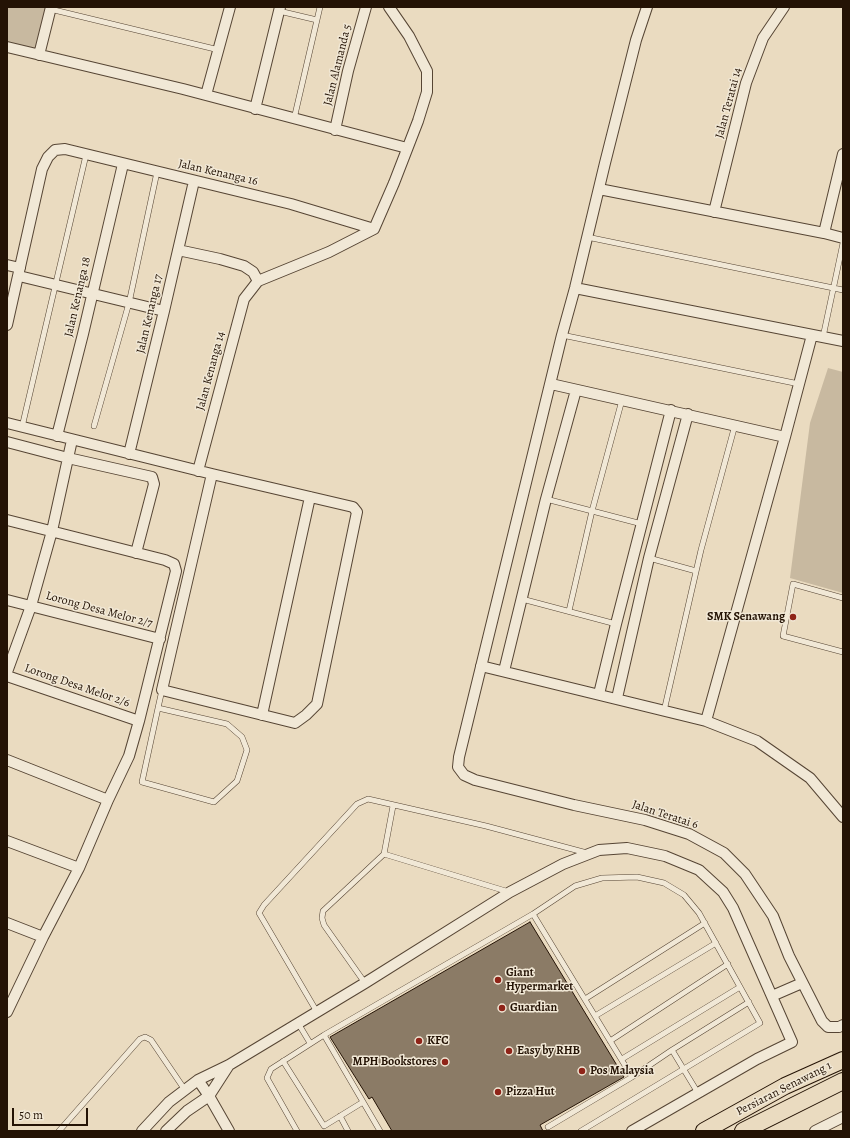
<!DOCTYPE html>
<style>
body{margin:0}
#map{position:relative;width:850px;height:1138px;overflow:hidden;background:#eadbc0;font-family:Alegreya,serif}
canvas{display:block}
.frame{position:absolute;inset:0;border:8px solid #241305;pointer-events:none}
.scale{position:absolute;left:12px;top:1108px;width:76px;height:18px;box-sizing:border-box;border:2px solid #241305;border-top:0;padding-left:5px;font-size:12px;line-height:14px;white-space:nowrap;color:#241305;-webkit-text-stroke:3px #f1e8d6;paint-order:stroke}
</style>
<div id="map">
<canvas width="850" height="1138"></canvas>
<div class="frame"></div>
<div class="scale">50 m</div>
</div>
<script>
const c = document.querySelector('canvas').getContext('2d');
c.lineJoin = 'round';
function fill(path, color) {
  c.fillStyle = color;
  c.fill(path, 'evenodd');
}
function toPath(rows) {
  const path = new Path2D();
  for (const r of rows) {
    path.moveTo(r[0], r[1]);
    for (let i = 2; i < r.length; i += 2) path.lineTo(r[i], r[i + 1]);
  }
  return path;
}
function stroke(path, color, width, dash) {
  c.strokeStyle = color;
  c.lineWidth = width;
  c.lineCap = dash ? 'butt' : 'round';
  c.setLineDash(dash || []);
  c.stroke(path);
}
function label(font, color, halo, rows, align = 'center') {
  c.font = font + ' Alegreya,serif';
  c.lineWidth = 3;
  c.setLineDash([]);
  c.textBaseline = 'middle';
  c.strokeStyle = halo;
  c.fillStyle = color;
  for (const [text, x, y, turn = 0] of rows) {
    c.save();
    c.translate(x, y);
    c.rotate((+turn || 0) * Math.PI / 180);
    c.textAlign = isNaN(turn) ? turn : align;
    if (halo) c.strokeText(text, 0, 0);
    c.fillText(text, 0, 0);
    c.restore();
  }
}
fill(toPath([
 [7,7,51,7,39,55,7,47],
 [828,368,843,372,843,593,790,578,810,423]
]), '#c8b9a0');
const building = toPath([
 [530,922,624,1077,540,1125,543,1131,392,1131,372,1097,369,1099,330,1037,530,922]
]);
fill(building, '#8b7b66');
stroke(building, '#241305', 1);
const lane = toPath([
 [50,9,219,50],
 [279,11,317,20],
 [294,119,320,7],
 [587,237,843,290],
 [562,335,799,384],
 [823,337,843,243],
 [94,426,129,303,157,172],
 [22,427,86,155],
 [546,499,642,524],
 [649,558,696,571],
 [843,598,793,584,783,636,843,652],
 [522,599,616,624],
 [569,611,592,511,622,400],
 [158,708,227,724,242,737,247,750,237,781,214,802,142,782,158,708,162,690],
 [664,711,701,550,735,425],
 [384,854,509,892],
 [533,914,632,1077],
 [365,983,324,925,322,918,323,911,384,854,393,806],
 [585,999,705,923],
 [317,1012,259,913,264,905,357,804,368,799,486,826,587,853],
 [595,1016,716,943],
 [298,1023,310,1043],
 [324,1035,380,1131],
 [610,1041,728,964],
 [672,1050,749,1002],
 [622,1059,740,987],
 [283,1061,324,1126,363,1102],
 [340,1116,348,1131],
 [548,1127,632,1077,672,1050,698,1093],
 [59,1131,140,1039,145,1037,151,1040,185,1090],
 [297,1131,267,1078,271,1069,324,1035,533,914,575,886,602,878,637,877,664,883,684,895,699,913,760,1023,581,1131]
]);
const street = toPath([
 [647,7,636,40,605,163,575,288,562,335,459,757,458,767,464,775,475,780,574,805,645,820,689,834,724,853,745,874,773,916,789,956,822,1021,828,1027,839,1027,843,1025],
 [7,47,183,89,407,148],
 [39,55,51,7],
 [206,95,230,7],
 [255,109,280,7],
 [335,130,348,71,366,7],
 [599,189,824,233,843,238],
 [714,212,746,83,763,38,784,7],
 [824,233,843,154],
 [178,250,220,259,244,266,253,272,258,281],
 [7,265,20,268],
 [19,276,164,311],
 [575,288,843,341],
 [7,325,42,169,48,157,55,150,65,149,291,204,374,229],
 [551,384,785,437],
 [7,423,212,474,353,507,357,512,317,704,306,715,295,723,162,690,212,474],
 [57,436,83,334,123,164],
 [7,442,68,458,152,477,154,484,136,553],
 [129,454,164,311,194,181],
 [198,471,244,299,258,281,329,252,374,229,394,183,418,121,427,92,427,71,409,36,389,7],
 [7,520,165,560,174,564,176,571,139,721,129,756,108,800,79,868,43,937,7,1012],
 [7,600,160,639],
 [481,666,706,721,757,741,810,778,843,817],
 [504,671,546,499,576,390],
 [7,672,31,606,52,531,72,440],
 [7,676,139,721],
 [599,694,616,624,671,410],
 [617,698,649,558,688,414],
 [262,715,310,497],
 [706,721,785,437,812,335],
 [7,760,108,800],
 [7,841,79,868],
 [7,923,43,937],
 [772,996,802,983],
 [198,1080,209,1096,229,1131],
 [142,1131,169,1102,198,1080,229,1065,365,983,510,892,563,864,599,850,627,848,665,856,699,870,723,892,733,908,792,1042,757,1059,632,1131],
 [166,1131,187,1111,209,1096,229,1065],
 [815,1131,843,1117]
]);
const primary = toPath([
 [704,1131,785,1086,843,1060],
 [743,1131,843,1081]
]);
stroke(lane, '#564534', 6);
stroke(street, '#564534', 12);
stroke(primary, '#241305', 18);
stroke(lane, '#f1e8d6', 5);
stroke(street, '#f1e8d6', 10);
stroke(primary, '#eadbc0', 16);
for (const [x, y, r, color] of [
 [793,617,4,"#8f2418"],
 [498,980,4,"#8f2418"],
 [502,1008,4,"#8f2418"],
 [419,1041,4,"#8f2418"],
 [509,1051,4,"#8f2418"],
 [445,1062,4,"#8f2418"],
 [582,1071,4,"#8f2418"],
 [498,1092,4,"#8f2418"]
]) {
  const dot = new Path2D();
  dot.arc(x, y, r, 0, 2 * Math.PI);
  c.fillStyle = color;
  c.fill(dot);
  stroke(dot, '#f1e8d6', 1.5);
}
label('12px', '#241305', '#f1e8d6', [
 ["Jalan Alamanda 5",338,65,-76],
 ["Jalan Teratai 14",729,103,-75],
 ["Jalan Kenanga 16",218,173,13],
 ["Jalan Kenanga 18",78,297,-77],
 ["Jalan Kenanga 17",150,314,-77],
 ["Jalan Kenanga 14",211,371,-75],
 ["Lorong Desa Melor 2/7",99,610,15],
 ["Lorong Desa Melor 2/6",77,686,19],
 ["Jalan Teratai 6",665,815,18],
 ["Persiaran Senawang 1",784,1089,-27]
]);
label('bold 12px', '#241305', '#f1e8d6', [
 ["SMK Senawang",785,617,"right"],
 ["Giant",506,973],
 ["Hypermarket",506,987],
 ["Guardian",510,1008],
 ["KFC",427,1041],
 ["Easy by RHB",517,1051],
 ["MPH Bookstores",437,1062,"right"],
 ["Pos Malaysia",590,1071],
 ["Pizza Hut",506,1092]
], 'left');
</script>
